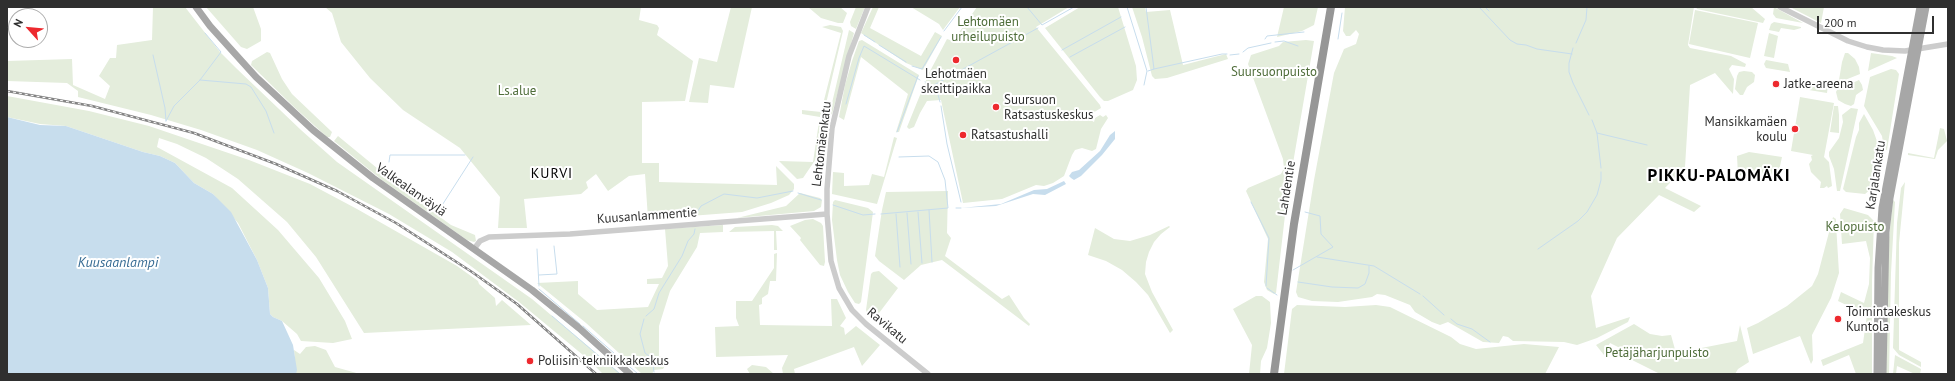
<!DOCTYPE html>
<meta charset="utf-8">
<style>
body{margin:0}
#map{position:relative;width:1955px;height:381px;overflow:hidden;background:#fff;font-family:"PT Sans",sans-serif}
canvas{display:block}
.frame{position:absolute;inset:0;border:8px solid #2f2f2f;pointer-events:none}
.north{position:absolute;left:8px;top:8px;width:40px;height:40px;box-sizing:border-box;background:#fff;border:1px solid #acacac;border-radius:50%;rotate:297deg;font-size:11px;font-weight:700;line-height:16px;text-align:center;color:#2f2f2f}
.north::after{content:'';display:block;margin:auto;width:14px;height:18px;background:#ed292e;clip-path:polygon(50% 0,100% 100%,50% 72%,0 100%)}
.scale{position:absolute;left:1817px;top:16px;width:117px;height:18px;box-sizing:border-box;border:2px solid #2f2f2f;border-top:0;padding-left:5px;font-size:12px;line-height:14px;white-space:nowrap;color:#2f2f2f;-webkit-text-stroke:3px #fff;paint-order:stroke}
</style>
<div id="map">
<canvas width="1955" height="381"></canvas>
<div class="frame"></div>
<div class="north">N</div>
<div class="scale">200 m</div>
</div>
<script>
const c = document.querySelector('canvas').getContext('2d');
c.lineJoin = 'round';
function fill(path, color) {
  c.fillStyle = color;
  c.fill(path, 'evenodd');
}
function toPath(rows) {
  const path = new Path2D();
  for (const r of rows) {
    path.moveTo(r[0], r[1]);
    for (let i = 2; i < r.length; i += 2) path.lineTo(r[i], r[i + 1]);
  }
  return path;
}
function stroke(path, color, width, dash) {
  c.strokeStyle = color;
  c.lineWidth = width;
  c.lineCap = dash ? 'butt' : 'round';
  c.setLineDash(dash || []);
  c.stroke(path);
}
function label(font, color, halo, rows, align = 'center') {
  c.font = font + ' "PT Sans",sans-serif';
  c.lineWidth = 4;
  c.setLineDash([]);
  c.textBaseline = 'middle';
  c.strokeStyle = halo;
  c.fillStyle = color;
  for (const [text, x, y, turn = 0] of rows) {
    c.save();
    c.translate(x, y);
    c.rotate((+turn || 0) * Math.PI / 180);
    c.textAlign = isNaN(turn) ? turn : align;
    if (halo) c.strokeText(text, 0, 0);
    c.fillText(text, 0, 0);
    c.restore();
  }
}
fill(toPath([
 [153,7,185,7,220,52,236,68,301,130,337,162,532,299,621,374,603,374,589,360,519,302,452,252,389,214,308,173,257,150,201,130,151,115,78,97,78,91,67,83,7,81,7,61,72,59,73,85,105,99,110,86,99,76,110,58,116,58,117,45,152,40],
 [206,7,253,7,261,29,261,41,247,49,241,47],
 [325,7,641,7,639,20,657,25,659,28,657,35,693,61,685,101,642,102,642,163,659,163,659,182,777,185,776,166,794,184,794,189,789,195,771,203,742,212,664,218,663,213,657,213,657,218,648,219,645,174,629,176,608,191,596,174,586,182,588,188,581,194,524,199,527,228,498,228,500,197,460,148,403,110,370,78,341,42,332,13],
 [731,7,752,7,734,88,710,85,708,103,689,102,699,58,717,62],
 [808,7,840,7,847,13,843,23,838,23,821,18],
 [856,7,865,7,856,29,851,26,850,22],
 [873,7,879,7,870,28,921,56,935,32,942,36,923,70,906,63,861,33],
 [911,7,960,7,943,30,939,24],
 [977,7,1069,7,1036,27,1100,105,1101,108,1086,117,1094,122,1095,118,1100,115,1103,117,1106,115,1108,118,1101,129,1096,149,1092,151,1082,148,1075,150,1072,155,1064,176,1053,183,1044,186,1036,185,1002,199,963,203,941,100,927,101,920,113,914,127,909,129,907,127,929,73,947,39,953,41],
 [1080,7,1118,7,1136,66,1137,80,1133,90,1108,101,1104,101,1100,97,1045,28],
 [1132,7,1145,7,1146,12,1170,10,1183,65,1226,54,1228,59,1167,78,1155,79,1152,76,1142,37],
 [1284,7,1318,7,1314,25,1302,31,1277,37],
 [1345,7,1694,7,1688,45,1690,48,1731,56,1746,64,1745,67,1732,65,1729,69,1734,79,1733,94,1715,73,1690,85,1685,167,1665,188,1701,206,1694,212,1659,195,1617,238,1591,296,1596,328,1630,317,1628,322,1597,338,1577,345,1564,342,1513,341,1508,337,1503,336,1499,343,1483,342,1448,322,1440,325,1432,322,1415,312,1410,305,1385,295,1377,294,1372,297,1338,302,1312,301,1298,297,1296,292,1314,180,1334,73,1344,49,1356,44,1359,34,1356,30,1350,36,1346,36,1343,31],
 [1696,7,1751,7,1765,19,1763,23,1697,9],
 [1774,7,1803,23,1776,18,1773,14],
 [1790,7,1824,7,1821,23],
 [1695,10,1758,23,1750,58,1689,44],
 [1774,22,1801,27,1801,28,1794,30,1781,28,1779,32,1769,30,1771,24],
 [830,25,841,27,843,31,825,108,821,112,820,117,802,114,802,110,821,112,841,33,822,27],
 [849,30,854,33,832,114,829,116],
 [1769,33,1778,36,1774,58,1764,56],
 [862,40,919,75,899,132,896,132,908,94,861,57,844,120,839,117,845,85,852,61,859,41],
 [1306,40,1314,41,1287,198,1276,293,1274,294,1267,290,1264,282,1268,239,1246,191,1248,188,1281,174,1284,168,1283,159,1248,64,1251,55,1279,46,1283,42],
 [267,52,270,53,282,79,292,94,332,132,330,137,327,137,294,107,251,65,252,61],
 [1845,53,1848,53,1855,59,1859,67,1860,74,1840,82,1839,80,1842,62],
 [1871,53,1892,56,1897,58,1868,71],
 [1766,60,1788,64,1790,72,1766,68,1764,64],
 [1891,69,1896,70,1899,74,1887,150,1884,149,1882,136,1864,106,1870,77],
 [1744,71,1752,72,1755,75,1754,82,1747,87,1743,95,1740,95,1735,89,1737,76,1739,72],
 [1859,80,1862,85,1863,90,1856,95,1854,104,1851,106,1845,104,1838,100,1836,92,1837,90],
 [1804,81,1828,85,1827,93,1803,89],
 [7,96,89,111,149,126,249,160,310,184,357,209,457,266,478,281,479,284,495,298,496,306,502,300,531,325,364,333,316,257,287,222,238,179,206,158,177,144,159,138,157,147,232,188,278,230,319,278,345,321,352,339,333,343,301,341,297,334,282,321,273,317,270,314,268,288,257,260,238,223,213,194,194,183,175,163,160,156,143,152,66,126,40,124,7,117],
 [1800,97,1834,103,1824,157,1829,162,1832,186,1828,188,1827,186,1824,188,1820,188,1821,182,1811,172,1809,164,1812,160,1811,156,1813,155,1791,151],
 [1834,106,1838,106,1839,115,1839,133,1830,132],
 [1851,108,1858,109,1840,191,1837,191,1834,169,1829,156,1829,152,1839,138,1843,122,1842,115],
 [1864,114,1873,130,1878,144,1871,189,1865,194,1846,192,1843,189,1856,137,1859,130,1859,123],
 [819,122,824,123,825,128,822,150,803,178,797,179,779,161,813,162],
 [1940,128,1944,129,1947,141,1938,150,1935,159,1908,155,1908,153,1934,158],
 [338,136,411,196,451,225,475,235,476,241,474,242,467,240,382,180,334,141],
 [894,137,897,138,877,204,832,194,833,172,844,173,844,186,869,185,872,174,884,177],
 [1749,152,1782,157,1778,175,1773,175,1771,181,1738,175,1737,156],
 [1905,182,1899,243,1899,350,1921,362,1921,367,1899,355,1893,348,1897,223,1901,188],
 [948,191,947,233,951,238,945,256,1002,299,1009,295,1024,318,1030,324,1029,326,942,260,921,265,904,280,879,261,875,256,882,210,886,192],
 [800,193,820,198,822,200,821,207,814,211,737,218,786,206],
 [835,200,868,208,873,212,861,302,859,304,855,303,848,292,840,275,837,260,832,220,833,202],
 [1893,200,1895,202,1891,273,1889,374,1886,374,1888,248],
 [1844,208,1868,215,1874,221,1872,281,1872,374,1856,374,1849,355,1823,366,1821,360,1863,343,1867,315,1838,301,1841,292,1864,303,1869,284,1870,258,1866,241,1842,244,1840,214],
 [1833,217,1836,219,1836,224,1839,273,1831,298,1812,335,1813,360,1811,364,1800,336,1753,354,1747,328,1758,323,1787,306,1812,286,1818,274],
 [813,219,821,223,823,226,825,262,824,266,820,265,800,240,801,238,790,226,805,220],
 [723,225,723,232,700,233,697,247,670,291,659,326,659,356,665,358,667,362,663,369,654,370,652,374,642,374,586,323,537,283,578,281,578,294,597,310,648,307,659,284,647,284,647,279,662,278,668,266,665,229],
 [772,225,778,226,783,231,776,231,777,250,774,250,774,231,729,232,735,227],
 [1169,226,1170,227,1161,234,1154,242,1149,252,1146,262,1145,274,1152,292,1173,330,1170,333,1148,295,1136,282,1122,270,1106,261,1088,255,1095,228,1114,239,1130,241,1150,235],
 [777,253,776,281,770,281,768,294,762,298,762,304,759,305,760,325,832,326,831,299,837,299,846,318,840,326,844,328,845,335,856,326,880,345,862,366,854,347,794,369,795,374,783,374,782,368,788,355,716,357,715,327,739,326,736,318,736,301,752,301,774,268,774,254],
 [879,271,898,288,873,321,867,313,866,310,871,274,873,272],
 [1256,296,1262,296,1270,302,1271,323,1267,348,1261,361,1260,374,1249,374,1252,345,1233,309],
 [1297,305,1345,307,1376,305,1390,307,1451,337,1460,344,1476,349,1524,344,1559,347,1545,374,1284,374,1292,309],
 [1634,324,1650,334,1662,336,1671,335,1676,353,1737,341,1740,325,1749,362,1738,369,1735,374,1660,374,1626,357,1628,352,1610,343,1604,355,1596,345],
 [315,346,326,350,335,367,360,374,296,374,294,350,300,354,306,347],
 [1895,355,1921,369,1920,374,1915,374,1897,366,1896,374,1893,374],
 [752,365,766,367,774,374,750,374,747,369]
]), '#e4eddc');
fill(toPath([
 [7,117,40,125,66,126,143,152,160,156,175,163,194,183,213,194,231,212,257,260,268,288,270,314,273,317,282,321,293,345,297,370,296,374,7,374],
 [1115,131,1115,139,1102,155,1081,176,1074,180,1071,178,1069,176,1072,172,1079,170,1100,151,1110,135],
 [1064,181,1066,184,1045,195,1033,194,996,206,961,208,1001,204,1034,190,1047,189]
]), '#c7dded');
stroke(toPath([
 [1027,7,1042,25,1074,7],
 [1127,7,1147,71,1144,85],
 [1146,7,1154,69,1148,71],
 [1479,7,1510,40,1517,44,1526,45,1537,49,1572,54],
 [1485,7,1489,11],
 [944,31,962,7],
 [864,35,875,42],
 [1265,39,1267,36,1304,32],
 [1338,39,1342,13],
 [1275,42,1284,41,1298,46],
 [1576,43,1586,20,1587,7],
 [879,45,906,62],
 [1573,48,1569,63,1569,72,1573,83,1589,115],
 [1062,50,1121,17],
 [1243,52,1248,48,1271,43],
 [153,55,165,108,166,121],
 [1230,55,1239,54],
 [1070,57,1125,27],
 [912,66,922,69,941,37],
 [1154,69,1222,54,1227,54],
 [200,80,246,84,251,87,266,111,274,133],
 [925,82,936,87,940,102],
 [934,85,1038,28],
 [846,104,859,58,864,46,920,80],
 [941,106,947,144,961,202],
 [1592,120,1597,133,1601,168],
 [166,121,174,106,200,80,221,52,205,33],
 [897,132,918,76],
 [1597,133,1647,145],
 [389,162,390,155,465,155],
 [388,170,402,183],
 [407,186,429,202],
 [798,193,821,200],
 [1251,202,1269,238,1266,286],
 [833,205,863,215,875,214],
 [956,208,961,208],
 [439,210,473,157],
 [929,210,932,262],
 [918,212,922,263],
 [907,213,911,264],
 [696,214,701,206,724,194,757,198,793,191],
 [881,214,948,208,945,180,938,162,929,156,899,157],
 [896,214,900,267],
 [537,249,539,286],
 [1538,249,1578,221,1587,212,1597,195,1601,180,1601,172],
 [1317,257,1374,266,1420,294],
 [1293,270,1333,247,1321,234,1320,216,1305,212],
 [539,275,557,274,554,246],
 [1298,282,1332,287,1358,288,1365,284,1369,273,1369,266],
 [1267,288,1277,295],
 [539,289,580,324],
 [1423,296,1444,315],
 [552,316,620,374],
 [646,316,654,309,659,293,682,256,688,241,694,234,695,229],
 [644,319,640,334,645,353,649,356,653,364,654,372],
 [1451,319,1457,324,1472,329,1490,342],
 [583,326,638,374]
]), '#c7dded', 1);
stroke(toPath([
 [868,7,849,56,832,128,827,189,827,214,831,261,839,288,852,310,866,324,928,374],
 [1780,7,1848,41,1867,47,1883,50,1905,51,1948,44],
 [474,249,480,241,489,237,570,234,827,214]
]), '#ccc', 5.5);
stroke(toPath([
 [196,7,210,26,256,77,313,130,373,178,532,290,579,328,630,374],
 [1877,374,1878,268,1882,208,1920,7],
 [1883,374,1886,232,1890,198,1926,7]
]), '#a7a7a7', 7);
stroke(toPath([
 [1274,374,1294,224,1331,7]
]), '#969696', 8);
const rail = toPath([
 [7,91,92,106,194,133,276,164,337,191,396,223,472,272,517,304,596,374]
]);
stroke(rail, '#848484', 2.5);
stroke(rail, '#fff', 1, [3]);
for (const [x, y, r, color] of [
 [956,60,4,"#ed292e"],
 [1776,84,4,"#ed292e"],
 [996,107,4,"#ed292e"],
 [1795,129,4,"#ed292e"],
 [963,135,4,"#ed292e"],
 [1838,319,4,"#ed292e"],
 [530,361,4,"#ed292e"]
]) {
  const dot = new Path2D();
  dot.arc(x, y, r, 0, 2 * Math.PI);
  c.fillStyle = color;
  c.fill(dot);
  stroke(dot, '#fff', 1.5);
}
label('13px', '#4f6d3a', '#fff', [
 ["Lehtomäen",988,22],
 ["urheilupuisto",988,37],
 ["Suursuonpuisto",1274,72],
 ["Ls.alue",517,91],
 ["Kelopuisto",1855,227],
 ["Petäjäharjunpuisto",1657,353]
]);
label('13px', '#2f2f2f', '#fff', [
 ["Lehotmäen",956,74,"center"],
 ["skeittipaikka",956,89,"center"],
 ["Jatke-areena",1784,84],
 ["Suursuon",1004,100],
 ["Ratsastuskeskus",1004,115],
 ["Mansikkamäen",1787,122,"right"],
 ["koulu",1787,137,"right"],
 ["Ratsastushalli",971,135],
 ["Toimintakeskus",1846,312],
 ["Kuntola",1846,327],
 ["Poliisin tekniikkakeskus",538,361]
], 'left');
label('13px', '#2f2f2f', '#fff', [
 ["Lehtomäenkatu",822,144,-83],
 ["Karjalankatu",1876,175,-81],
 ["Lahdentie",1287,188,-81],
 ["Valkealanväylä",411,190,35],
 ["Kuusanlammentie",647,216,-4],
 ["Ravikatu",887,326,40]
]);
c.letterSpacing = '1px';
label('14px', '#000', '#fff', [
 ["KURVI",552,174]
]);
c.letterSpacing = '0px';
label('italic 14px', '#396d95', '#fff', [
 ["Kuusaanlampi",118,263]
]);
c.letterSpacing = '1px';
label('bold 17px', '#000', '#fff', [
 ["PIKKU-PALOMÄKI",1719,176]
]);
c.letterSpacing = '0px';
</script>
